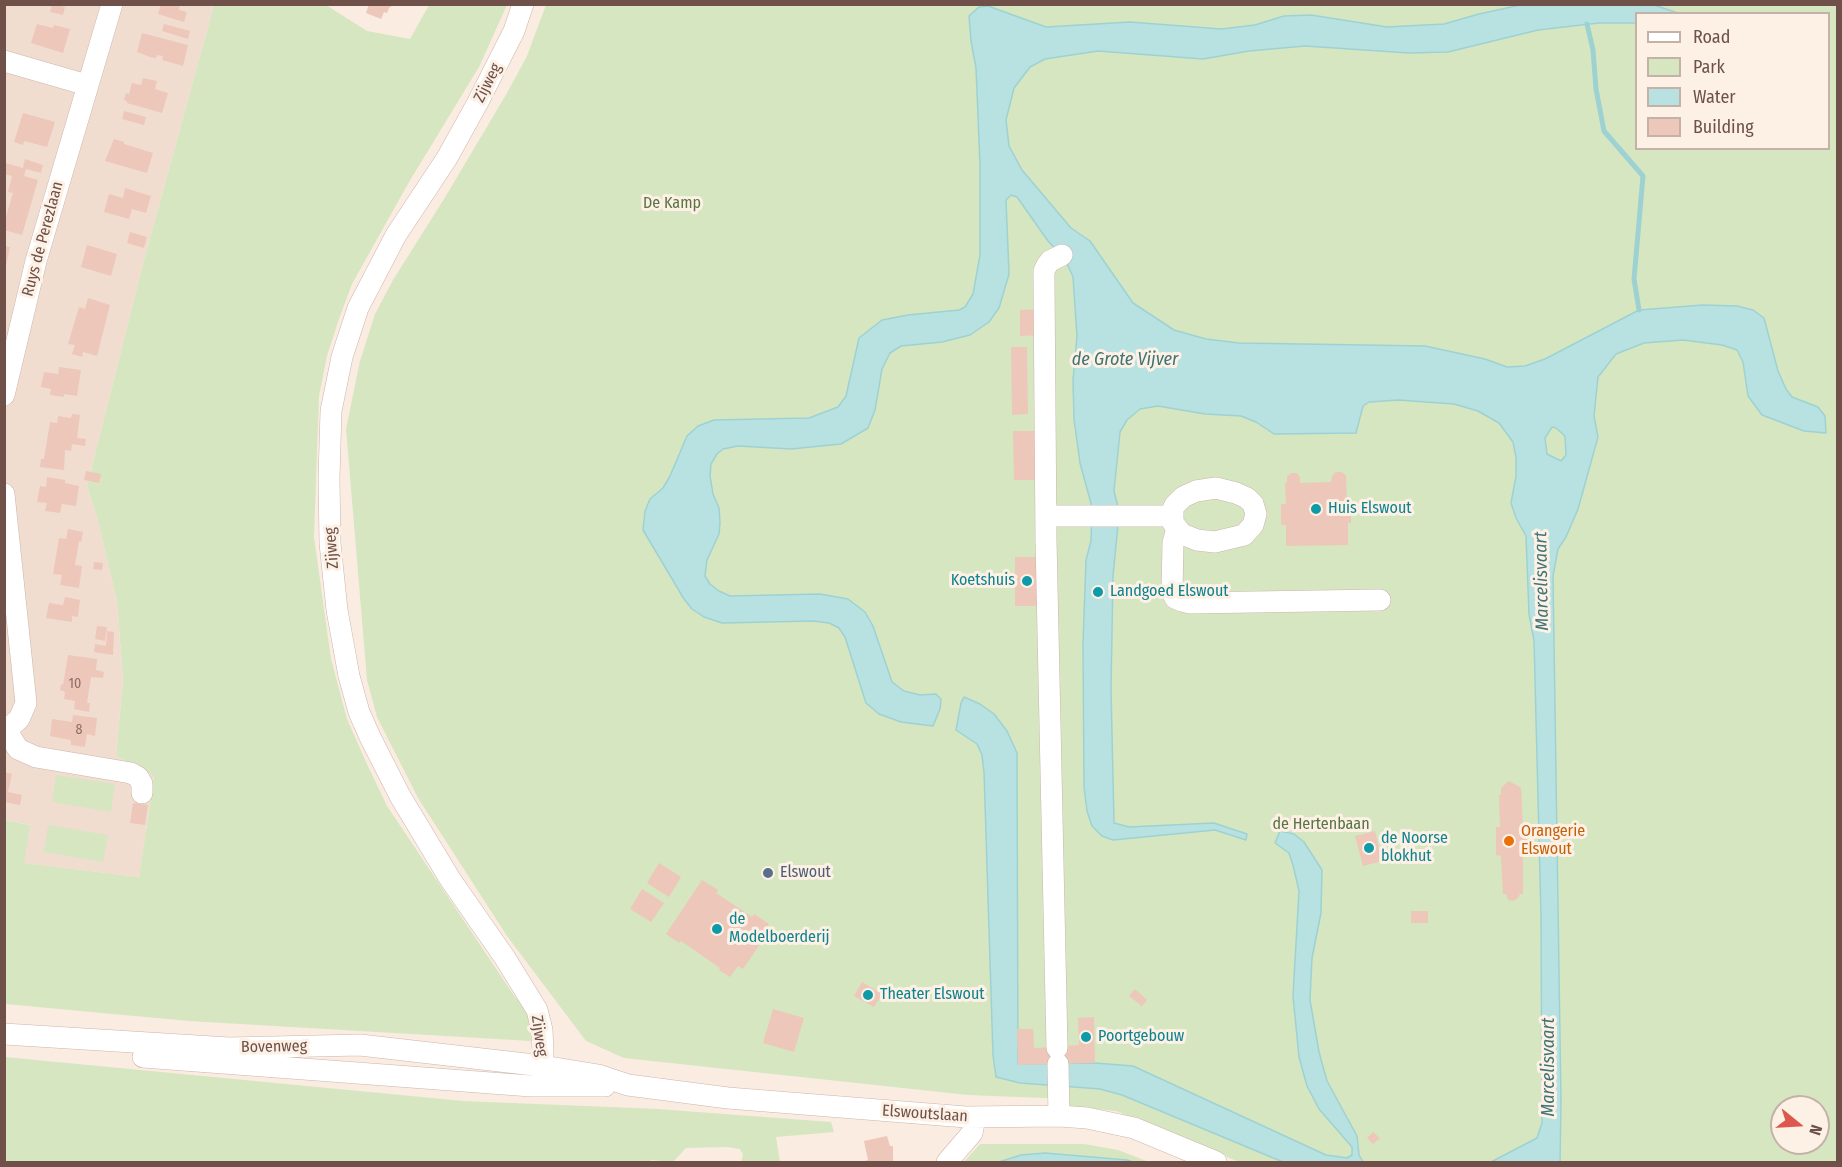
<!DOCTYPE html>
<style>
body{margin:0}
#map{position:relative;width:1842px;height:1167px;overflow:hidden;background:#faece1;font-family:"Fira Sans Condensed",sans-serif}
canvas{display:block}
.frame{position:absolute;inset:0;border:6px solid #6f514a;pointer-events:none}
.legend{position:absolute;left:1635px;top:12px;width:195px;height:138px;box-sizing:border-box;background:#fdf1e6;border:2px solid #c4b1a8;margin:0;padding:8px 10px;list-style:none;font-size:18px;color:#6f514a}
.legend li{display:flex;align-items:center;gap:12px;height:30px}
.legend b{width:30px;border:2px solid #c4b1a8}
.north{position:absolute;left:1770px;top:1095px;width:60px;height:60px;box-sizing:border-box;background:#fdf1e6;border:2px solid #c4b1a8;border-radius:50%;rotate:108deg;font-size:16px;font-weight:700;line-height:24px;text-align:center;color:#6f514a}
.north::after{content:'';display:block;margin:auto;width:21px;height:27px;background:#dc574e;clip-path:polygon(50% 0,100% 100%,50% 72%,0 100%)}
</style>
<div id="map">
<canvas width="1842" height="1167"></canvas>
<div class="frame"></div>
<ul class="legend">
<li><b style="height:8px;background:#fff"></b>Road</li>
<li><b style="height:16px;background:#d6e6c1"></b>Park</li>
<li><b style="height:16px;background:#b7e2e1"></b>Water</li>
<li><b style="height:16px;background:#edc7ba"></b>Building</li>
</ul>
<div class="north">N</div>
</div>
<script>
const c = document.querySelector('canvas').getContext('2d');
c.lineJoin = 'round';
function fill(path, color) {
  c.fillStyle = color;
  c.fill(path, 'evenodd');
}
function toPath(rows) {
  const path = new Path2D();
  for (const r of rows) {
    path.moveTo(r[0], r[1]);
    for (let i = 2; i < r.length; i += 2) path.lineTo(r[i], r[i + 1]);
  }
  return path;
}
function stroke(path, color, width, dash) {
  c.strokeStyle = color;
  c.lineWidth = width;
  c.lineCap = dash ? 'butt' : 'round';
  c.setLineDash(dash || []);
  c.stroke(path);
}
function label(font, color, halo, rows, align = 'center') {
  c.font = font + ' "Fira Sans Condensed",sans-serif';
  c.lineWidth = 6;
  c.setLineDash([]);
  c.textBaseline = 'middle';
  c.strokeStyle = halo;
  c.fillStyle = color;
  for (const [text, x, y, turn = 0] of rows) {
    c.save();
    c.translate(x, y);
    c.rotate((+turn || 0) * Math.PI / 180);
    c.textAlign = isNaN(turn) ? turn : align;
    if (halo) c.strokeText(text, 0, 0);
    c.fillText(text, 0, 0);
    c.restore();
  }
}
fill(toPath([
 [4,5,214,5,143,264,87,486,97,517,117,601,123,679,116,756,154,776,139,877,23,863,30,825,5,820]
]), '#f1ddd0');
fill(toPath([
 [214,5,326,5,367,31,410,39,429,5,507,5,479,67,409,182,352,284,339,319,327,356,319,396,314,537,331,659,347,719,366,762,387,806,513,994,533,1019,535,1031,531,1041,189,1021,5,1004,4,820,30,825,24,863,139,877,154,776,116,756,123,679,117,601,97,517,87,486,143,264],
 [546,5,1837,5,1837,1162,1239,1162,1116,1111,1068,1106,1068,1099,968,1095,624,1058,586,1041,507,936,418,798,377,717,367,680,346,429,360,361,375,314,393,280,444,199,507,93,527,56],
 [1636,14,1828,14,1828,148,1636,148],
 [1782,1107,1818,1107,1818,1143,1782,1143],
 [56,775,115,784,111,812,52,802],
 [48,825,108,835,103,862,44,852],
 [5,1057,463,1101,658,1109,831,1122,834,1132,776,1137,780,1162,741,1162,743,1155,740,1149,727,1147,686,1148,673,1162,651,1160,651,1162,5,1162],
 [980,1144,1084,1144,1118,1150,1149,1162,964,1162]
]), '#d6e6c1');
const water = toPath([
 [1525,4,1654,5,1678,13,1636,14,1636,23,1599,23,1538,30,1448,52,1409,53,1305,46,1249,51,1203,59,1098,51,1045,59,1030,67,1014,88,1006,120,1009,146,1022,170,1071,228,1090,241,1133,303,1174,330,1206,339,1239,343,1425,346,1485,359,1507,367,1525,366,1545,359,1639,310,1703,305,1737,306,1753,310,1764,318,1778,371,1786,389,1792,397,1818,407,1825,416,1826,433,1804,431,1762,415,1748,396,1743,362,1737,350,1722,345,1683,340,1644,343,1616,354,1598,377,1594,416,1598,437,1578,509,1566,537,1558,549,1553,576,1561,1103,1560,1162,1491,1162,1537,1138,1542,1123,1541,916,1534,641,1529,614,1526,536,1516,518,1511,503,1516,476,1516,457,1513,442,1499,423,1478,411,1454,404,1398,400,1369,402,1363,406,1356,433,1274,434,1256,422,1241,416,1205,414,1158,406,1140,409,1127,420,1120,432,1114,491,1118,507,1118,525,1113,576,1111,689,1114,823,1129,827,1214,823,1247,834,1246,840,1215,830,1113,840,1102,836,1092,826,1087,811,1084,787,1083,643,1086,560,1091,541,1092,507,1080,463,1074,419,1073,380,1077,336,1073,277,1065,259,1048,241,1017,197,1011,195,1006,200,1009,274,999,308,989,322,970,335,942,342,901,346,890,353,882,369,875,410,868,428,841,444,791,449,738,446,723,449,717,454,711,464,710,476,713,494,719,508,720,523,719,534,707,560,705,576,710,584,719,591,730,596,820,594,848,599,865,612,873,626,892,682,904,691,920,695,936,694,941,699,940,709,933,726,901,722,879,714,866,703,845,637,839,628,829,623,813,621,722,623,704,617,692,609,684,599,643,530,645,511,650,499,663,488,670,476,687,436,698,426,714,420,809,418,838,407,846,396,859,338,882,320,908,315,959,310,965,307,973,294,980,255,980,165,976,68,971,41,969,16,979,7,988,6,1046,27,1130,22,1221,29,1255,25,1284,16,1311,15,1387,27,1444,24,1479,14,1525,4],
 [1552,427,1556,428,1565,436,1566,455,1561,461,1547,454,1545,438,1552,427],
 [964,697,980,704,994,714,1007,731,1017,753,1018,1064,1095,1063,1133,1066,1326,1155,1347,1158,1352,1155,1352,1147,1319,1109,1307,1086,1299,1057,1293,996,1299,891,1293,865,1289,853,1275,843,1280,831,1294,834,1304,842,1322,870,1321,913,1312,958,1310,1000,1319,1052,1327,1081,1357,1136,1359,1155,1363,1162,1283,1162,1122,1095,1100,1089,1020,1083,996,1077,993,1055,984,772,982,755,977,744,956,730,961,703,964,697],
 [1045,1153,1127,1160,1133,1162,999,1162,1021,1155,1045,1153]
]);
fill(water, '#b7e2e1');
stroke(water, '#9ed2d2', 1.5);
stroke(toPath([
 [1587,24,1593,50,1596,89,1604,131,1643,176,1634,279,1639,310]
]), '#9ed2d2', 5);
fill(toPath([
 [52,4,65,7,63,15,50,12],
 [161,4,180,4,179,10,187,12,184,22,158,14],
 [369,4,395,4,389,8,387,13,384,12,381,19,366,13],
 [37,24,53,28,54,25,70,29,63,53,31,43],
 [164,24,190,31,188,39,162,31],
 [142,33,188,45,183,66,162,60,163,56,157,55,156,58,150,57,137,52],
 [143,78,157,81,155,89,168,93,162,113,127,103,127,101,124,100,126,93,129,94,132,83,141,85],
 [124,111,146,117,144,125,122,119],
 [23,113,55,122,47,147,24,141,23,145,14,142],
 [114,139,124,142,124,144,153,153,147,173,105,161],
 [25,159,43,165,41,173,26,169,24,176,38,180,22,235,4,230,4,223,13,193,8,192,12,176,4,174,4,165,5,163,23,168],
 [125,188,151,196,146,213,132,209,129,219,104,212,109,194,123,198],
 [130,232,147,237,144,248,127,243],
 [87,245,117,254,111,276,81,267],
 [4,246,10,247,5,271,4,271],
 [88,298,110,305,97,356,83,352,82,357,72,354,75,345,68,344,79,307,85,309],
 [1038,309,1038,335,1020,336,1020,310],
 [1011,347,1027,347,1028,414,1012,415],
 [59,367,81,370,77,396,64,394,64,397,50,395,51,389,41,387,44,372,58,374],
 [72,414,80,415,77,438,86,439,85,446,72,444,71,451,65,450,64,470,40,467,41,459,44,459,50,422,57,423,58,416,71,418],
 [1013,431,1036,431,1037,480,1014,480],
 [86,471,101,474,99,483,84,480],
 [1336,472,1342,472,1346,476,1347,504,1351,504,1351,523,1348,523,1348,545,1286,546,1286,525,1281,525,1281,504,1286,504,1285,483,1287,483,1287,477,1291,473,1297,473,1300,477,1300,483,1331,482,1332,476],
 [47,477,65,480,65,483,79,486,76,506,62,504,60,513,45,511,47,503,37,502,40,486,46,487],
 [68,529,83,532,81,542,79,541,75,565,82,566,79,588,60,585,62,575,53,574,59,538,66,539],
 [1015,557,1038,557,1038,606,1015,606],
 [94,562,103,563,102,570,93,569],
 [65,597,80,600,78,617,72,616,72,622,46,618,49,603,63,605],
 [97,626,107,627,105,641,95,639],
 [107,631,114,632,113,655,94,652,95,644,106,646],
 [68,655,97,659,96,670,104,672,103,678,91,677,87,703,90,703,89,712,74,709,75,701,64,699,65,692,60,690,61,684,63,685],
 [73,715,97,718,95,736,87,734,85,747,71,745,71,740,50,736,52,719,72,722],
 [4,772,12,774,8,792,22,795,20,805,4,802],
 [1509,781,1521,788,1523,828,1525,828,1525,835,1533,835,1533,846,1525,847,1525,854,1523,854,1523,894,1520,894,1518,898,1513,901,1508,900,1506,894,1503,894,1501,856,1496,855,1496,827,1500,827,1499,795,1501,795,1501,788],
 [133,803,148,805,145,825,130,823],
 [1375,831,1382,861,1363,866,1355,836],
 [659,863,681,877,669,897,647,883],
 [702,880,718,890,716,893,752,917,754,914,769,924,761,935,765,937,743,969,738,966,730,977,719,970,720,968,681,941,679,943,666,934],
 [642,889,664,903,651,922,630,909],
 [1411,911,1428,911,1428,923,1411,923],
 [862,982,882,994,874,1007,854,996],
 [1135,989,1147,1000,1142,1006,1129,996],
 [773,1009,804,1018,794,1052,763,1043],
 [1094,1017,1095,1063,1018,1065,1017,1029,1033,1029,1034,1048,1079,1045,1078,1018],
 [1373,1132,1380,1138,1373,1144,1367,1138],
 [887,1136,890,1146,893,1146,893,1162,861,1162,868,1160,864,1141]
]), '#edc7ba');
const minor = toPath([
 [523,4,514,31,478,102,447,158,396,235,358,308,342,357,331,411,329,478,330,543,337,610,349,676,359,712,370,737,400,796,450,879,505,958,537,1010,542,1030,543,1052,541,1086],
 [4,61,87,85],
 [4,395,36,261,112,4],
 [1216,488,1236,493,1247,498,1253,504,1256,514,1253,525,1244,535,1215,542,1197,540,1182,534,1173,523,1173,509,1175,505,1183,497,1196,491,1216,488],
 [4,494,26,703,19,719,4,732],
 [1047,516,1172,516],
 [1177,528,1173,543,1172,591,1175,598,1182,601,1190,603,1380,600],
 [7,731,18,749,36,757,131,773,138,777,142,784,142,793],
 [4,1034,229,1048,360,1045,543,1066,598,1075,628,1085,728,1098,966,1117,1059,1116,1087,1118,1134,1128,1216,1162],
 [1057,1048,1046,540,1044,281,1044,271,1047,265,1050,261,1062,255],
 [143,1057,531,1086,605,1086],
 [1058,1064,1059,1116],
 [947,1162,972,1133,975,1118]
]);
stroke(minor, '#ccb5ac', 22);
stroke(minor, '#fff', 21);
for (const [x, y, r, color] of [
 [1316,509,6,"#0f9aa8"],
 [1027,581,6,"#0f9aa8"],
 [1098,592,6,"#0f9aa8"],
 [1509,841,6,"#e8710a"],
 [1369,848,6,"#0f9aa8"],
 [768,873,6,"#5c6f8a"],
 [717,929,6,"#0f9aa8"],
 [868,995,6,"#0f9aa8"],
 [1086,1037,6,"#0f9aa8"]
]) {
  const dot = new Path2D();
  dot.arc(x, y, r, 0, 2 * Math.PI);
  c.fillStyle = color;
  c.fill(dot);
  stroke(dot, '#fdf1e6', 2);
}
label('14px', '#8e6e66', null, [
 ["10",75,684],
 ["8",79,730]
]);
label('16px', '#6f514a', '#fdf1e6', [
 ["Zijweg",488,83,-63],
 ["Ruys de Perezlaan",43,239,-75],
 ["Zijweg",332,548,-94],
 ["Zijweg",539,1036,82],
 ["Bovenweg",274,1047,-1],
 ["Elswoutslaan",925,1114,4]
]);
label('16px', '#597443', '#fdf1e6', [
 ["De Kamp",672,204],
 ["de Hertenbaan",1321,825]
]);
label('16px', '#0d838f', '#fdf1e6', [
 ["Huis Elswout",1328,509],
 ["Koetshuis",1015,581,"right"],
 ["Landgoed Elswout",1110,592],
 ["de Noorse",1381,839],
 ["blokhut",1381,857],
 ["de",729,920],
 ["Modelboerderij",729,938],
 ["Theater Elswout",880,995],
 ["Poortgebouw",1098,1037]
], 'left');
label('16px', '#c56008', '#fdf1e6', [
 ["Orangerie",1521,832],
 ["Elswout",1521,850]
], 'left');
label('16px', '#4e5e75', '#fdf1e6', [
 ["Elswout",780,873]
], 'left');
label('italic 18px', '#407374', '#fdf1e6', [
 ["de Grote Vijver",1125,360],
 ["Marcelisvaart",1542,581,-91],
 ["Marcelisvaart",1549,1067,-90]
]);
</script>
